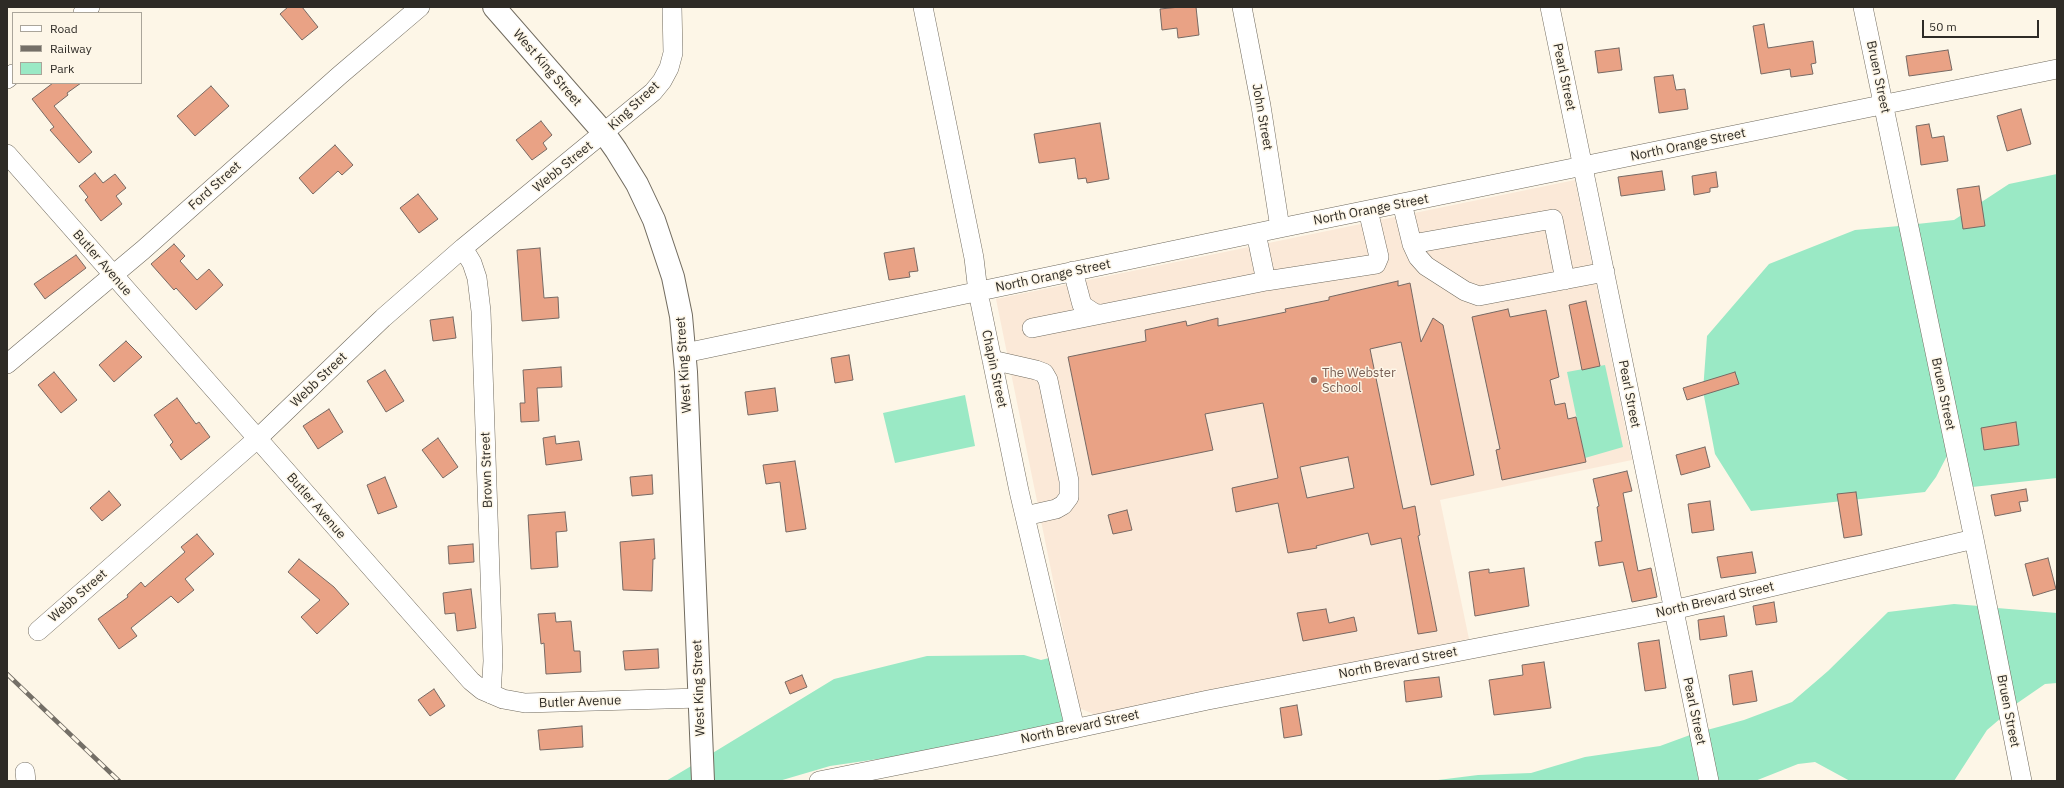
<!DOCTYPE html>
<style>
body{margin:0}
#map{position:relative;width:2064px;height:788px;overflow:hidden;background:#fdf6e7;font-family:"IBM Plex Sans",sans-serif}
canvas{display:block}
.frame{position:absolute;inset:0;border:8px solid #2e2b26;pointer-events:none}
.legend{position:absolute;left:12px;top:12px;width:130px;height:72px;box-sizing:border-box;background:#fdf6e7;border:1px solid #aaa59a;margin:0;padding:5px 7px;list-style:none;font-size:12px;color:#2e2b26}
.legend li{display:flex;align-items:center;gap:8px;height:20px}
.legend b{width:20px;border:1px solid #aaa59a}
.scale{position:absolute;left:1922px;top:20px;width:117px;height:18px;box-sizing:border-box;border:2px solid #2e2b26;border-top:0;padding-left:5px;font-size:12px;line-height:14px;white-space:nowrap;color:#2e2b26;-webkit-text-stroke:3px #fdf6e7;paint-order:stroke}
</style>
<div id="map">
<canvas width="2064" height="788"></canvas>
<div class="frame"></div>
<ul class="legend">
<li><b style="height:5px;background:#fff"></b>Road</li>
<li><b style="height:5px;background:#746f67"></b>Railway</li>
<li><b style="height:11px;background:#9ae9c5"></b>Park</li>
</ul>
<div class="scale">50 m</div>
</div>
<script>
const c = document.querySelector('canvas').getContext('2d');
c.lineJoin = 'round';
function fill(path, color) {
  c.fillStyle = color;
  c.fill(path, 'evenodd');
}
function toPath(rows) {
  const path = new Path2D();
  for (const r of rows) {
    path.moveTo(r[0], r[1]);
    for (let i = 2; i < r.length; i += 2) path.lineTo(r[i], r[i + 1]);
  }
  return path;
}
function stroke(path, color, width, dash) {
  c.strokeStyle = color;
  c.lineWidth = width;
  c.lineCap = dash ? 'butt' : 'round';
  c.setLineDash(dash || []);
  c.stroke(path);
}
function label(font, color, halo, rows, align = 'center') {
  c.font = font + ' "IBM Plex Sans",sans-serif';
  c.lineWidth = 3;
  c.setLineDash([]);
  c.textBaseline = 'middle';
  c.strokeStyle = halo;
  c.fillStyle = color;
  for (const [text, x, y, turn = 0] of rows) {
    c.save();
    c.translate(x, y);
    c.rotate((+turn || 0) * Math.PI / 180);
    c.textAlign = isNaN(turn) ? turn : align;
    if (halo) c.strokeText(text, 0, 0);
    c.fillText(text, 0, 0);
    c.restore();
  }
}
fill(toPath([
 [1575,180,1632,460,1440,500,1469,639,1096,715,1079,708,996,299]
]), '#fbe9d8');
fill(toPath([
 [2057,174,2057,478,1972,487,1917,224,1954,220,2009,184],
 [1899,226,1947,456,1936,477,1925,492,1751,511,1715,454,1703,391,1707,336,1769,264,1855,230],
 [1605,365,1623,447,1585,458,1567,372],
 [965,395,975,446,895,463,883,413],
 [1954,604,1979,606,2001,718,1987,730,1954,781,1850,781,1815,762,1798,764,1755,781,1718,781,1707,730,1744,720,1792,702,1828,671,1888,612],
 [1997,608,2057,613,2057,683,2045,684,2016,704],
 [1024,655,1041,660,1049,658,1064,723,926,752,830,766,779,781,712,781,711,754,834,679,927,656],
 [1690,735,1699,781,1430,781,1478,775,1531,773,1585,757,1660,746],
 [693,765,694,781,666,781]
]), '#9ae9c5');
const building = toPath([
 [288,7,302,7,318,27,302,40,280,14,288,7],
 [1180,7,1196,7,1199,35,1178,38,1177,28,1162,30,1160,9,1180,7],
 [1764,24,1768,48,1813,41,1816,63,1811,64,1813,74,1791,77,1790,69,1761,74,1753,26,1764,24],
 [1619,48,1622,70,1598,73,1595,51,1619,48],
 [1948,50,1952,70,1909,76,1906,56,1948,50],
 [1673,75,1676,90,1685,89,1688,109,1659,113,1654,77,1673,75],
 [53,83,81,83,67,93,68,95,54,106,92,152,79,163,50,130,54,127,32,99,53,83],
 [211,86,229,106,195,136,177,116,211,86],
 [2021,109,2031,144,2007,151,1997,116,2021,109],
 [541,121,552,135,543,143,547,149,532,160,516,140,541,121],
 [1100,123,1109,179,1087,183,1086,178,1078,179,1075,158,1039,163,1034,134,1100,123],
 [1929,124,1932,138,1944,136,1948,161,1921,165,1916,126,1929,124],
 [335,145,353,165,342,175,338,171,313,194,299,178,335,145],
 [1662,171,1665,190,1621,196,1618,177,1662,171],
 [1716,172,1718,187,1710,188,1710,192,1694,195,1692,176,1716,172],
 [95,173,103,183,115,174,126,188,116,196,122,204,101,221,85,200,88,197,79,186,95,173],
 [1979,186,1985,226,1963,229,1957,189,1979,186],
 [418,194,438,219,419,233,400,208,418,194],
 [174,244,185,256,180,261,197,280,209,269,223,285,196,310,176,288,174,290,151,264,174,244],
 [540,248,544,298,558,297,559,318,522,321,517,250,540,248],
 [914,248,918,271,909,272,910,277,889,280,884,253,914,248],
 [76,255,86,268,45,299,34,284,76,255],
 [1398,281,1398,286,1410,283,1421,342,1433,318,1443,325,1474,475,1431,485,1401,342,1370,349,1403,509,1415,506,1420,535,1418,536,1437,631,1418,634,1401,538,1371,545,1368,533,1316,546,1317,548,1288,553,1278,503,1236,512,1232,488,1278,478,1263,403,1205,414,1213,450,1092,475,1068,357,1146,341,1145,330,1186,321,1187,326,1218,318,1218,326,1286,312,1285,309,1329,300,1329,297,1398,281],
 [1348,457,1354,488,1307,498,1300,467,1348,457],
 [1586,301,1600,366,1582,370,1569,305,1586,301],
 [1508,309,1510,317,1546,310,1559,377,1550,380,1555,405,1565,403,1568,419,1576,417,1586,462,1502,480,1496,450,1500,449,1472,317,1508,309],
 [453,317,456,338,433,341,430,320,453,317],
 [126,341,142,357,114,382,99,365,126,341],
 [849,355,853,380,835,383,831,358,849,355],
 [561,367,562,387,537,388,539,421,521,422,520,403,525,403,523,370,561,367],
 [385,370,404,401,386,412,367,381,385,370],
 [54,372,77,400,61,413,38,385,54,372],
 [1735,372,1739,384,1687,400,1683,388,1735,372],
 [775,388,778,411,748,415,745,392,775,388],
 [177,398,196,424,199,422,210,437,181,460,170,445,173,442,154,415,177,398],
 [329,409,343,432,318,449,303,426,329,409],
 [2016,422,2019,445,1984,450,1981,428,2016,422],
 [555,436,556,444,579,441,582,460,546,465,543,438,555,436],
 [438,438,458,467,443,478,422,450,438,438],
 [1705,447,1710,467,1681,475,1676,455,1705,447],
 [795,461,806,529,786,532,780,482,766,484,763,465,795,461],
 [1627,471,1632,491,1623,493,1638,571,1651,568,1657,597,1632,602,1623,562,1599,566,1595,542,1602,541,1597,507,1599,506,1593,479,1627,471],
 [652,475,653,494,632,496,630,477,652,475],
 [385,477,397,507,378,514,367,485,385,477],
 [2026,489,2028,501,2019,502,2021,511,1995,516,1991,495,2026,489],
 [109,491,121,505,102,521,90,508,109,491],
 [1856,492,1862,535,1844,538,1837,494,1856,492],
 [1710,501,1714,530,1692,533,1688,504,1710,501],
 [1127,510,1132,530,1113,534,1108,515,1127,510],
 [565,512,567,531,556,532,558,567,531,569,528,515,565,512],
 [197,534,214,554,185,579,194,590,178,603,171,596,131,628,137,636,119,649,98,619,128,597,127,595,141,582,145,587,185,552,181,547,197,534],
 [654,539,655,559,653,559,652,591,623,590,620,542,654,539],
 [473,544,474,562,449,564,448,546,473,544],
 [1752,552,1756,573,1721,578,1717,557,1752,552],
 [2048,558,2056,589,2033,596,2025,564,2048,558],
 [299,559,334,587,349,604,317,634,301,617,320,600,288,572,299,559],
 [1524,568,1529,606,1475,616,1469,572,1489,569,1489,573,1524,568],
 [471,589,476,628,457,631,455,613,445,614,443,593,471,589],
 [1774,602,1777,622,1756,625,1753,606,1774,602],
 [1326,609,1329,623,1354,617,1357,631,1303,641,1297,613,1326,609],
 [555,613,556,622,571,621,574,651,580,651,581,672,546,674,544,643,541,644,538,614,555,613],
 [1724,616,1727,636,1700,640,1698,620,1724,616],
 [1659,640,1666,688,1645,691,1638,643,1659,640],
 [658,649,659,668,625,670,623,651,658,649],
 [1544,662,1551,708,1494,715,1489,680,1523,675,1522,665,1544,662],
 [1752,671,1757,701,1733,705,1729,675,1752,671],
 [802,675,807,687,790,694,785,682,802,675],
 [1439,677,1442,697,1406,702,1404,681,1439,677],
 [434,689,445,706,430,716,418,700,434,689],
 [1297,705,1302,735,1284,738,1280,708,1297,705],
 [582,726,583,747,540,750,538,730,582,726]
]);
fill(building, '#e9a285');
stroke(building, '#776963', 1);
const minor = toPath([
 [923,7,974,258,978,292,1019,491,1075,729],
 [1242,7,1261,106,1280,228],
 [1550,7,1709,781],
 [1863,7,1974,539,2022,781],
 [83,13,90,7],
 [7,79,13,74],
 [7,154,471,681,482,690,503,699,525,703,700,698],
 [1402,203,1412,244,1418,257,1426,266,1465,291,1479,296,1605,272],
 [1256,233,1266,281],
 [1412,244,1553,219,1565,280],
 [463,248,472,263,477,278,481,311,493,661,491,694],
 [1073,271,1082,305,1094,313,1100,314],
 [1032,328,1266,281,1376,264,1379,257,1368,210],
 [685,353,1280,228,2057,69],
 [992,360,1036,370,1044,373,1048,380,1069,481,1069,497,1063,505,1056,509,1025,516],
 [7,364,143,250,340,75,420,7],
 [38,631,257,439,383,318,463,248,653,92,662,81,669,68,673,53,672,7],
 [25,772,26,781],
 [819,781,999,745,1208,700,1673,610,1974,539]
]);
const major = toPath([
 [494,7,604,133,616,150,637,184,654,220,673,277,681,316,686,372,703,781]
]);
stroke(minor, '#716b5f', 20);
stroke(major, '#716b5f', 24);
stroke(minor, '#fff', 19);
stroke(major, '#fff', 22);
const rail = toPath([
 [7,674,119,781]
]);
stroke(rail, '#746f67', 4.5);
stroke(rail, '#fdf6e7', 3, [9]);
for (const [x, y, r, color] of [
 [1314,380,4,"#8d6e63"]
]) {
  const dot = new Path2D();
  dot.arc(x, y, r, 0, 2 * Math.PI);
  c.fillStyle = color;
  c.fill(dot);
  stroke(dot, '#fdf6e7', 1.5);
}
label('13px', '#2e2b26', '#fdf6e7', [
 ["West King Street",547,68,49],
 ["Pearl Street",1564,77,78],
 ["Bruen Street",1878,77,78],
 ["King Street",634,106,-43],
 ["John Street",1262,117,80],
 ["North Orange Street",1688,145,-12],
 ["Webb Street",563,167,-39],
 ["Ford Street",215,186,-42],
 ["North Orange Street",1371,210,-11],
 ["Butler Avenue",102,263,49],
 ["North Orange Street",1053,276,-12],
 ["West King Street",684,365,-94],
 ["Chapin Street",994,369,78],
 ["Webb Street",319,380,-44],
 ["Pearl Street",1629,394,79],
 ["Bruen Street",1943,394,78],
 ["Brown Street",487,470,-92],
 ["Butler Avenue",316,506,49],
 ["Webb Street",78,596,-41],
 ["North Brevard Street",1715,600,-13],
 ["North Brevard Street",1398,663,-11],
 ["West King Street",699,688,-92],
 ["Butler Avenue",580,702,-2],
 ["Pearl Street",1694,711,78],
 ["Bruen Street",2008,711,79],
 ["North Brevard Street",1080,727,-12]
]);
label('13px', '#785e54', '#fdf6e7', [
 ["The Webster",1322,373],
 ["School",1322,388]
], 'left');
</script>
